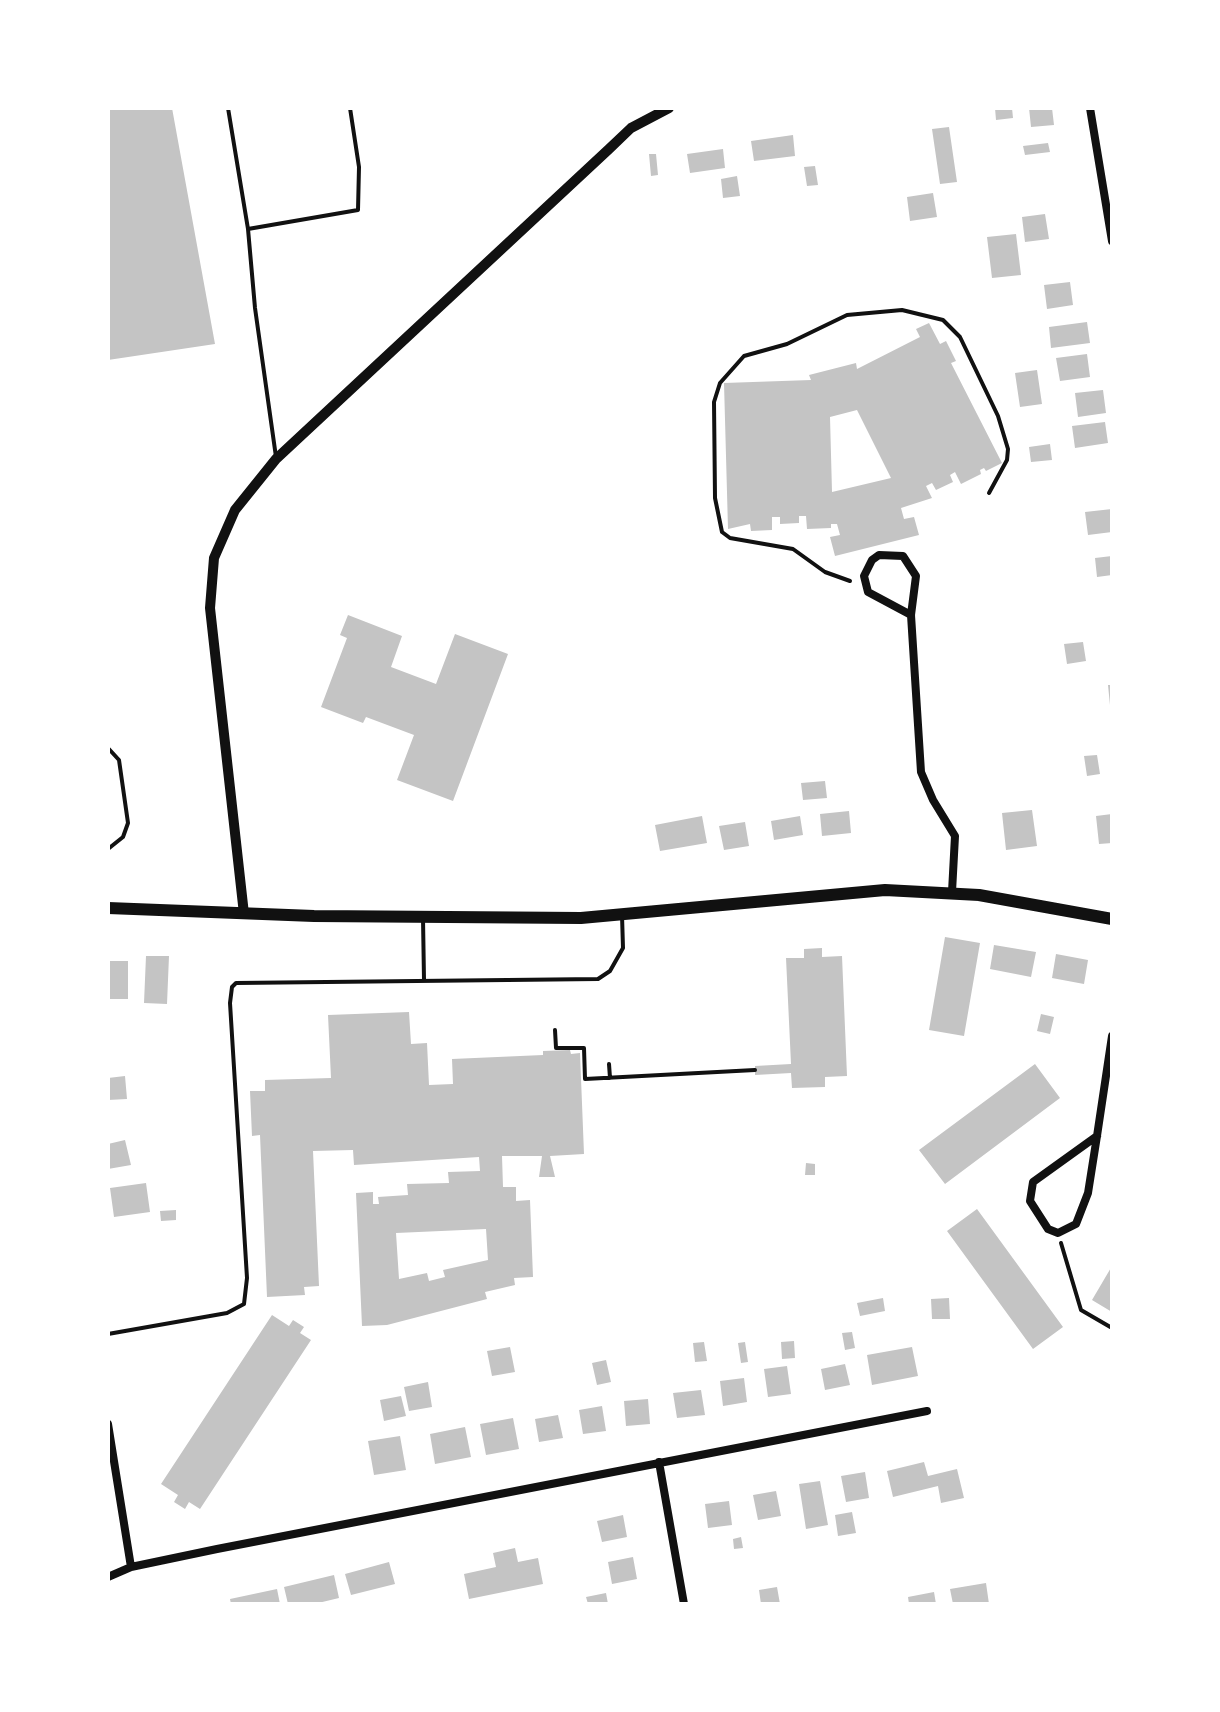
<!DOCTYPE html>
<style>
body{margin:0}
#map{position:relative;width:1220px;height:1712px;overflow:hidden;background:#fff;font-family:"Varela Round",sans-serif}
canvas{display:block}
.frame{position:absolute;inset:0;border:110px solid #fff;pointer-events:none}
</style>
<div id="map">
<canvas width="1220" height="1712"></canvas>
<div class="frame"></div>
</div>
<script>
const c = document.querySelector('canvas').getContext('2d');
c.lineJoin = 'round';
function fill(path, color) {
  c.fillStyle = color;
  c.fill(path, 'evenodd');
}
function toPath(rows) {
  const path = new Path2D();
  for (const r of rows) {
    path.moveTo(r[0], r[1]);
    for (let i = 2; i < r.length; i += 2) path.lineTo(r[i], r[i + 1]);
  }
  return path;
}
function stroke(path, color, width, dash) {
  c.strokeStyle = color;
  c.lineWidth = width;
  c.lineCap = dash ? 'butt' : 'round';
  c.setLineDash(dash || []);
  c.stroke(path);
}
fill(toPath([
 [108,108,172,108,215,344,108,360],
 [995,108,1012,108,1013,118,996,120],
 [1029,108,1052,108,1054,125,1031,127],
 [949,127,957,182,940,184,932,129],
 [793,135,795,156,754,161,751,141],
 [1048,143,1050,152,1025,155,1023,146],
 [723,149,725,168,690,173,687,154],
 [649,154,656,154,658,175,651,176],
 [815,166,818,185,807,186,804,167],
 [737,176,740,196,723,198,721,179],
 [933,193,937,217,910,221,907,197],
 [1045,214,1049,239,1025,242,1022,217],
 [1016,234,1021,275,992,278,987,237],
 [1070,282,1073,305,1047,309,1044,285],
 [1087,322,1090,343,1051,348,1049,327],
 [929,323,940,344,946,341,956,361,951,363,1002,463,986,471,984,468,980,470,981,474,961,484,955,472,950,475,953,482,936,490,932,483,926,486,932,498,901,508,904,519,914,517,919,535,835,556,830,537,840,535,837,524,831,524,831,528,807,529,806,516,799,516,799,523,780,524,780,517,772,517,772,530,751,531,750,524,728,529,724,383,811,380,809,375,856,363,857,369,920,337,916,329],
 [857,410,891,478,832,492,830,417],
 [1087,354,1090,377,1060,381,1056,358],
 [1037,370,1042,404,1020,407,1015,373],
 [1103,390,1106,413,1078,417,1075,393],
 [1105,422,1108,443,1075,448,1072,426],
 [1050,444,1052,460,1031,462,1029,447],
 [1112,509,1112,532,1088,535,1085,512],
 [1112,556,1112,575,1097,577,1095,558],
 [348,615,402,636,391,667,436,684,455,634,508,654,453,801,397,780,414,735,366,717,363,723,321,707,347,638,340,635],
 [1083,642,1086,661,1067,664,1064,644],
 [1108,685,1112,685,1112,705,1110,705],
 [1097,755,1100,774,1087,776,1084,756],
 [825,781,827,798,803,800,801,783],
 [1032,810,1037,846,1006,850,1002,813],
 [849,811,851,833,822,836,820,814],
 [1112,814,1112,843,1099,844,1096,816],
 [702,816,707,843,660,851,655,825],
 [800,816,803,835,774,840,771,821],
 [745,822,749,846,724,850,719,826],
 [945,937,980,943,964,1036,929,1030],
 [994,945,1036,952,1031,977,990,969],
 [822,948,822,957,842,956,847,1076,825,1077,825,1087,792,1088,791,1073,755,1075,755,1066,791,1064,786,958,804,958,804,949],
 [1056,954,1088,960,1084,984,1052,978],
 [146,956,169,956,167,1004,144,1003],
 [108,961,128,961,128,999,108,999],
 [409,1012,411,1044,427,1043,429,1085,453,1084,452,1059,543,1055,543,1051,570,1050,571,1054,580,1053,584,1154,550,1156,555,1177,539,1177,542,1156,502,1156,503,1187,516,1187,516,1201,530,1200,533,1277,514,1278,515,1285,485,1292,487,1299,387,1325,362,1326,356,1193,373,1192,373,1204,379,1204,378,1197,408,1195,407,1184,449,1183,448,1172,480,1171,479,1157,354,1165,353,1150,313,1151,319,1286,304,1287,305,1295,267,1297,260,1135,252,1136,250,1091,265,1091,265,1080,331,1078,328,1015],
 [486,1229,488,1260,443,1270,445,1277,429,1281,427,1273,399,1279,396,1233],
 [1041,1014,1054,1017,1050,1034,1037,1031],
 [1035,1064,1060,1098,945,1184,919,1150],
 [125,1076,127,1099,108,1100,108,1078],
 [125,1140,131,1165,108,1169,108,1144],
 [806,1163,815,1164,815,1175,805,1175],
 [146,1183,150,1212,114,1217,110,1188],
 [977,1209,1063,1327,1033,1349,947,1231],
 [176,1210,176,1220,161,1221,160,1211],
 [1112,1266,1112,1312,1092,1300],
 [883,1298,885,1311,860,1316,857,1303],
 [949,1298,950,1319,932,1319,931,1299],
 [272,1315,289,1326,293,1320,304,1327,300,1333,311,1340,200,1509,189,1502,185,1509,174,1502,178,1495,161,1484],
 [852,1332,855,1348,845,1350,842,1333],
 [794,1341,795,1358,782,1359,781,1342],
 [704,1342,707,1361,695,1362,693,1343],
 [745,1342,748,1362,741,1363,738,1343],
 [510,1347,515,1372,492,1376,487,1351],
 [912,1347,918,1376,872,1385,867,1355],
 [606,1360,611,1382,597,1385,592,1363],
 [845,1364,850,1385,825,1390,821,1369],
 [787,1366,791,1394,768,1397,764,1369],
 [744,1378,747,1402,723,1406,720,1381],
 [428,1382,432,1407,409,1411,404,1387],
 [701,1390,705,1415,677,1418,673,1393],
 [401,1396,406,1416,384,1421,380,1400],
 [648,1399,650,1424,626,1426,624,1401],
 [602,1406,606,1431,583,1434,579,1410],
 [558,1415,563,1438,539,1442,535,1419],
 [513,1418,519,1449,486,1455,480,1424],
 [465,1427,471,1457,435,1464,430,1434],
 [400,1436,406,1470,374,1475,368,1441],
 [924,1462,928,1476,957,1469,964,1498,941,1503,938,1486,893,1497,887,1471],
 [865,1472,869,1498,846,1502,841,1476],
 [820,1481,828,1525,806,1529,799,1484],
 [776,1491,781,1516,758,1520,753,1495],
 [729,1501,732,1525,708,1528,705,1504],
 [852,1512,856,1533,838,1536,835,1515],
 [623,1515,627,1537,602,1542,597,1521],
 [741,1537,743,1548,734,1549,733,1539],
 [515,1548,518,1562,538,1558,543,1584,469,1599,464,1574,496,1567,493,1553],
 [633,1557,637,1579,612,1584,608,1562],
 [389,1562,395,1584,351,1595,345,1574],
 [334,1575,339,1598,314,1604,288,1604,284,1587],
 [986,1583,989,1604,953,1604,950,1589],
 [777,1587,780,1604,761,1604,759,1590],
 [277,1589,280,1604,231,1604,230,1599],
 [934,1592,936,1604,909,1604,908,1597],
 [606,1593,608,1604,588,1604,586,1597]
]), '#c4c4c4');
stroke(toPath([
 [850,581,825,572,793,549,730,538,722,532,715,498,714,402,720,383,744,356,787,344,847,315,902,310,943,320,960,337,998,416,1008,449,1007,460,989,493],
 [555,1030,556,1048],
 [556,1048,584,1048,585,1079,755,1070],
 [609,1064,610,1078],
 [1061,1243,1081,1310,1112,1328]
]), '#111', 4);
stroke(toPath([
 [228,108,248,229,255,308,276,457],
 [248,229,358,210,359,167,350,108],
 [108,748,119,760,128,823,123,837,108,849],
 [423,918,424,980],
 [108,1334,227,1313,244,1304,247,1278,230,1003,232,987,236,983,598,979,610,971,623,948,622,915]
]), '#111', 4);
stroke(toPath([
 [1090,108,1112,241],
 [911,615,868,592,864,576,872,560,879,555,903,556,916,576,911,615,921,772,933,800,955,836,952,892],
 [1097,1136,1033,1182,1030,1201,1048,1229,1058,1233,1076,1224,1088,1193,1097,1136,1112,1036],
 [108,1424,131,1567],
 [659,1462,684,1604],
 [108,1577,131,1567,217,1549,927,1411]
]), '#111', 8);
stroke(toPath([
 [244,914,210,608,214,558,235,510,276,459,609,149,631,128,669,108]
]), '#111', 10);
stroke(toPath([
 [108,908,314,916,581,918,885,890,979,895,1112,919]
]), '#111', 12);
</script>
